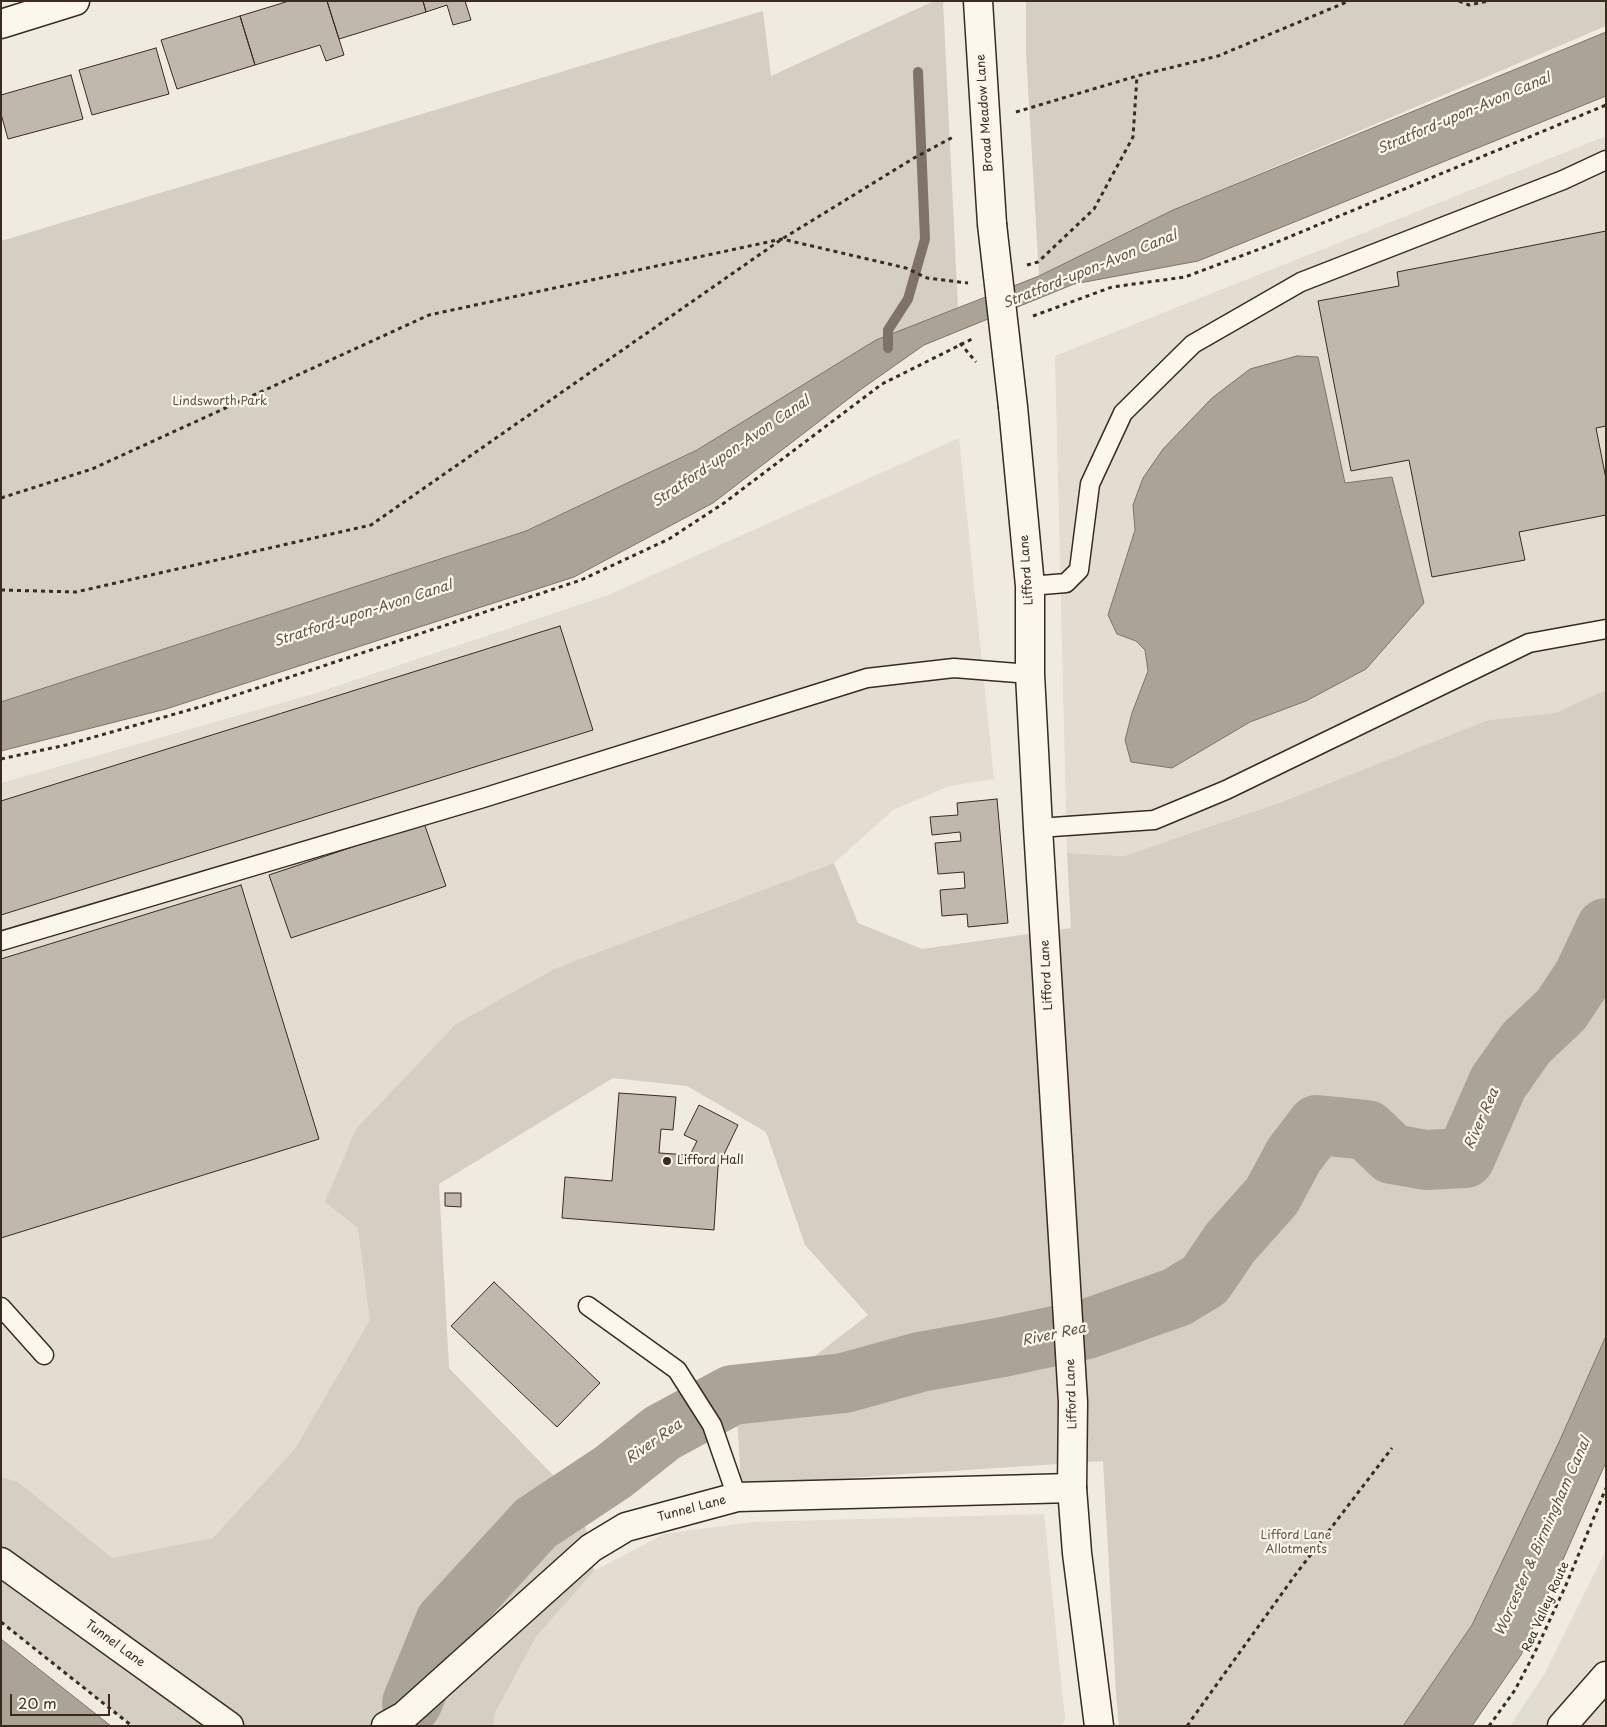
<!DOCTYPE html>
<style>
body{margin:0}
#map{position:relative;width:1607px;height:1727px;overflow:hidden;background:#f0ebe0;font-family:"Playpen Sans",sans-serif}
canvas{display:block}
.frame{position:absolute;inset:0;border:2px solid #3b2a1e;pointer-events:none}
.scale{position:absolute;left:10px;top:1694px;width:100px;height:22px;box-sizing:border-box;border:2px solid #3b2a1e;border-top:0;padding-left:6px;font-size:15px;line-height:18px;white-space:nowrap;color:#3b2a1e;-webkit-text-stroke:4px #fbf7ec;paint-order:stroke}
</style>
<div id="map">
<canvas width="1607" height="1727"></canvas>
<div class="frame"></div>
<div class="scale">20 m</div>
</div>
<script>
const c = document.querySelector('canvas').getContext('2d');
c.lineJoin = 'round';
function fill(path, color) {
  c.fillStyle = color;
  c.fill(path, 'evenodd');
}
function toPath(rows) {
  const path = new Path2D();
  for (const r of rows) {
    path.moveTo(r[0], r[1]);
    for (let i = 2; i < r.length; i += 2) path.lineTo(r[i], r[i + 1]);
  }
  return path;
}
function stroke(path, color, width, dash) {
  c.strokeStyle = color;
  c.lineWidth = width;
  c.lineCap = dash ? 'butt' : 'round';
  c.setLineDash(dash || []);
  c.stroke(path);
}
function label(font, color, halo, rows, align = 'center') {
  c.font = font + ' "Playpen Sans",sans-serif';
  c.lineWidth = 4.5;
  c.setLineDash([]);
  c.textBaseline = 'middle';
  c.strokeStyle = halo;
  c.fillStyle = color;
  for (const [text, x, y, turn = 0] of rows) {
    c.save();
    c.translate(x, y);
    c.rotate((+turn || 0) * Math.PI / 180);
    c.textAlign = isNaN(turn) ? turn : align;
    if (halo) c.strokeText(text, 0, 0);
    c.fillText(text, 0, 0);
    c.restore();
  }
}
fill(toPath([
 [1606,136,1606,690,1555,713,1488,720,1282,802,1124,856,1067,853,1055,356],
 [959,438,994,779,949,786,893,810,834,863,554,969,456,1024,439,1183,292,1657,1,1512,1,783,313,694,606,596],
 [1044,1514,1065,1719,1061,1726,493,1726,495,1713,536,1637,594,1571,664,1534,752,1522],
 [1606,1550,1606,1726,1510,1726,1544,1675]
]), '#e2dcd1');
fill(toPath([
 [934,1,943,1,958,308,697,450,526,531,1,702,1,241,763,11,771,76],
 [1026,1,1606,1,1606,26,1173,210,1039,276,1026,53],
 [1606,690,1606,1336,1560,1440,1472,1625,1403,1726,1119,1726,1116,1693,1103,1461,741,1485,737,1416,868,1315,805,1245,766,1132,687,1086,613,1078,439,1184,449,1368,581,1504,594,1571,536,1637,495,1713,493,1726,132,1726,1,1622,1,1477,18,1482,112,1558,213,1538,295,1449,370,1320,358,1228,325,1202,356,1129,456,1024,554,969,834,863,858,923,922,949,1071,928,1067,853,1124,856,1282,802,1488,720,1555,713]
]), '#d5cec3');
const water = toPath([
 [1606,32,1606,96,1198,261,1074,284,924,345,860,390,713,503,574,577,166,709,1,751,1,702,526,531,697,450,876,340,1039,276,1173,210,1606,32],
 [1297,356,1318,357,1345,483,1392,477,1424,603,1366,669,1306,701,1250,722,1172,768,1131,762,1125,740,1132,713,1148,671,1145,650,1136,641,1117,634,1108,615,1135,530,1133,505,1143,478,1163,449,1212,398,1250,369,1297,356],
 [1606,1336,1606,1462,1521,1655,1472,1726,1403,1726,1472,1625,1560,1440,1606,1336],
 [1,1639,111,1726,1,1726,1,1639]
]);
fill(water, '#aca397');
stroke(water, '#7f7367', 1);
stroke(toPath([
 [888,348,888,330,908,299,925,239,918,72]
]), '#7f7367', 10);
stroke(toPath([
 [412,1703,445,1622,536,1523,613,1472,662,1433,732,1395,844,1383,920,1362,1003,1347,1087,1329,1177,1297,1205,1280,1230,1243,1272,1196,1294,1155,1317,1125,1367,1130,1392,1154,1426,1160,1465,1158,1498,1083,1526,1043,1561,1010,1583,977,1606,928]
]), '#aca397', 60);
const building = toPath([
 [289,1,327,1,344,55,326,61,320,45,255,65,240,16,289,1],
 [327,1,423,1,426,12,339,39,327,1],
 [423,1,465,1,471,20,453,25,447,5,426,12,423,1],
 [240,16,255,65,177,89,161,40,240,16],
 [156,48,169,94,92,115,79,70,156,48],
 [71,75,83,119,8,139,1,114,1,95,71,75],
 [1606,231,1606,426,1596,428,1606,479,1606,515,1519,532,1525,560,1432,577,1409,460,1351,471,1318,301,1399,286,1397,272,1606,231],
 [560,626,593,730,1,915,1,801,560,626],
 [997,799,1008,923,968,927,967,914,942,916,940,890,965,888,964,872,938,874,935,843,961,841,960,832,932,835,930,817,958,815,957,803,997,799],
 [424,823,446,886,291,938,269,875,424,823],
 [241,885,319,1139,1,1238,1,959,241,885],
 [619,1093,676,1097,673,1130,661,1129,659,1153,690,1155,697,1141,684,1135,699,1105,738,1125,718,1167,714,1230,562,1218,565,1177,612,1181,619,1093],
 [445,1193,461,1193,461,1207,445,1206,445,1193],
 [494,1282,600,1383,557,1427,451,1326,494,1282]
]);
fill(building, '#c0b8ad');
stroke(building, '#3b2a1e', 1);
const service = toPath([
 [1030,586,1066,583,1079,570,1090,484,1123,413,1193,344,1301,282,1563,180,1606,160],
 [1038,828,1154,820,1226,790,1529,643,1606,629],
 [1,941,483,798,867,678,954,668,1030,674],
 [588,1306,677,1370,712,1425,737,1497],
 [1,1307,44,1355]
]);
const minor = toPath([
 [1,24,75,1],
 [1,1562,229,1726],
 [386,1726,404,1716,591,1548,626,1527,737,1497,1072,1488],
 [1562,1726,1606,1676]
]);
const tertiary = toPath([
 [978,1,992,224],
 [1013,407,1030,586,1030,674,1038,828,1073,1402,1072,1488,1077,1553,1099,1726]
]);
stroke(service, '#3b2a1e', 21);
stroke(minor, '#3b2a1e', 31);
stroke(tertiary, '#3b2a1e', 31);
stroke(toPath([
 [1459,1,1469,5,1488,1],
 [1016,112,1137,76,1218,56,1349,1],
 [1027,265,1038,262,1094,209,1133,137,1137,76],
 [1033,316,1112,287,1185,277,1265,247,1606,105],
 [960,343,976,362],
 [1,498,92,469,429,315,782,239,906,268,927,278,968,283],
 [1,590,76,592,371,525,782,239,914,158,955,136],
 [1,759,66,745,203,706,581,580,669,539,724,503,882,384,974,338],
 [1,1622,132,1726],
 [1187,1726,1296,1574,1392,1448],
 [1489,1726,1515,1690,1535,1652,1566,1585,1606,1488]
]), '#3b2a1e', 3, [4, 4]);
stroke(service, '#fbf7ec', 18);
stroke(minor, '#fbf7ec', 28);
stroke(tertiary, '#fbf7ec', 28);
const tertiaryBridge = toPath([
 [992,224,1013,407]
]);
stroke(tertiaryBridge, '#3b2a1e', 31, []);
stroke(tertiaryBridge, '#fbf7ec', 28);
for (const [x, y, r, color] of [
 [667,1161,5,"#3b2a1e"]
]) {
  const dot = new Path2D();
  dot.arc(x, y, r, 0, 2 * Math.PI);
  c.fillStyle = color;
  c.fill(dot);
  stroke(dot, '#fbf7ec', 2);
}
label('12px', '#3b2a1e', '#fbf7ec', [
 ["Broad Meadow Lane",985,113,-94],
 ["Lifford Lane",1027,570,-94],
 ["Lifford Lane",1047,975,-93],
 ["Lifford Lane",1072,1394,-92],
 ["Tunnel Lane",692,1509,-15],
 ["Rea Valley Route",1546,1607,-66],
 ["Tunnel Lane",115,1644,36]
]);
label('12px', '#625347', '#fbf7ec', [
 ["Lindsworth Park",220,402],
 ["Lifford Lane",1296,1536],
 ["Allotments",1296,1550]
]);
label('12px', '#3b2a1e', '#fbf7ec', [
 ["Lifford Hall",677,1161]
], 'left');
label('italic 14px', '#635448', '#fbf7ec', [
 ["Stratford-upon-Avon Canal",1464,114,-23],
 ["Stratford-upon-Avon Canal",1090,270,-22],
 ["Stratford-upon-Avon Canal",731,452,-34],
 ["Stratford-upon-Avon Canal",363,614,-18],
 ["River Rea",1482,1119,-66],
 ["River Rea",1054,1335,-12],
 ["River Rea",654,1442,-35],
 ["Worcester & Birmingham Canal",1543,1537,-66]
]);
</script>
